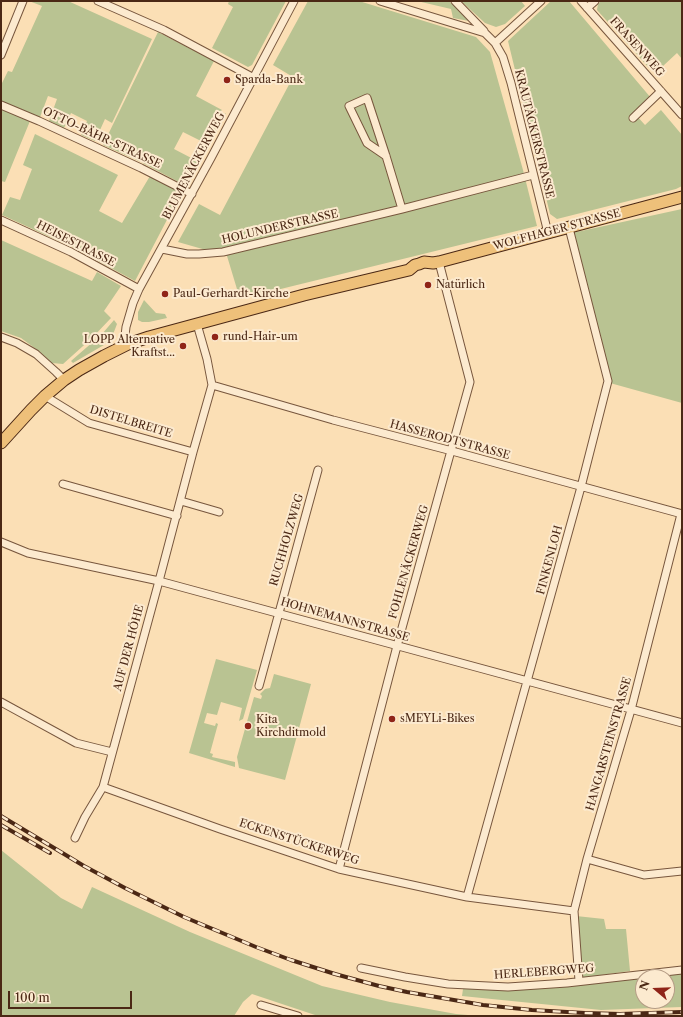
<!DOCTYPE html>
<meta charset="utf-8">
<style>
body{margin:0}
#map{position:relative;width:683px;height:1017px;overflow:hidden;background:#fbdfb5;font-family:"Libre Caslon Text",serif}
canvas{display:block}
.frame{position:absolute;inset:0;border:2px solid #4b2815;pointer-events:none}
.north{position:absolute;left:635px;top:969px;width:40px;height:40px;box-sizing:border-box;background:#fceacf;border:1px solid #b59c85;border-radius:50%;rotate:289deg;font-size:11px;font-weight:700;line-height:16px;text-align:center;color:#4b2815}
.north::after{content:'';display:block;margin:auto;width:14px;height:18px;background:#8f2418;clip-path:polygon(50% 0,100% 100%,50% 72%,0 100%)}
.scale{position:absolute;left:8px;top:991px;width:124px;height:18px;box-sizing:border-box;border:2px solid #4b2815;border-top:0;padding-left:5px;font-size:12px;line-height:14px;white-space:nowrap;color:#4b2815;-webkit-text-stroke:3px #fceacf;paint-order:stroke}
</style>
<div id="map">
<canvas width="683" height="1017"></canvas>
<div class="frame"></div>
<div class="north">N</div>
<div class="scale">100 m</div>
</div>
<script>
const c = document.querySelector('canvas').getContext('2d');
c.lineJoin = 'round';
function fill(path, color) {
  c.fillStyle = color;
  c.fill(path, 'evenodd');
}
function toPath(rows) {
  const path = new Path2D();
  for (const r of rows) {
    path.moveTo(r[0], r[1]);
    for (let i = 2; i < r.length; i += 2) path.lineTo(r[i], r[i + 1]);
  }
  return path;
}
function stroke(path, color, width, dash) {
  c.strokeStyle = color;
  c.lineWidth = width;
  c.lineCap = dash ? 'butt' : 'round';
  c.setLineDash(dash || []);
  c.stroke(path);
}
function label(font, color, halo, rows, align = 'center') {
  c.font = font + ' "Libre Caslon Text",serif';
  c.lineWidth = 4;
  c.setLineDash([]);
  c.textBaseline = 'middle';
  c.strokeStyle = halo;
  c.fillStyle = color;
  for (const [text, x, y, turn = 0] of rows) {
    c.save();
    c.translate(x, y);
    c.rotate((+turn || 0) * Math.PI / 180);
    c.textAlign = isNaN(turn) ? turn : align;
    if (halo) c.strokeText(text, 0, 0);
    c.fillText(text, 0, 0);
    c.restore();
  }
}
fill(toPath([
 [29,1,68,1,152,39,112,123,105,119,95,141,81,135,87,121,71,113,64,128,49,121,57,99,48,96,40,117,1,101,1,82,2,83,8,71,12,72,42,6],
 [229,1,286,1,252,65,248,67,212,48,233,7,228,4],
 [308,1,359,1,476,37,490,52,523,170,537,226,240,299,227,256,178,242,199,204,220,215,293,77,273,65],
 [417,1,449,1,469,21,453,18,451,9],
 [461,1,521,1,525,6,505,24,496,27,485,23],
 [551,1,569,1,651,98,635,114,645,125,661,110,682,135,682,186,676,189,557,219,550,214,508,41],
 [601,1,682,1,682,59,677,53,663,66,658,61,649,68,597,10,598,4],
 [158,32,214,61,196,96,222,110,217,114,221,116,226,113,209,145,183,132,174,149,199,162,186,186,141,162,103,145],
 [1,109,30,121,5,182,1,181],
 [35,134,118,175,99,211,122,223,150,176,181,193,135,281,72,247,2,215,10,197,20,200,32,169,23,165],
 [682,209,682,403,610,383,572,233],
 [1,240,92,281,97,272,121,286,104,311,111,318,92,338,63,364,52,363,40,352,21,338,1,331],
 [144,300,156,313,165,314,167,318,149,322,142,322,138,320,138,312],
 [114,320,117,324,112,337,109,342,73,363,71,361,102,334],
 [216,659,257,670,243,719,239,721,242,708,221,702,217,715,207,713,204,723,215,726,216,723,218,724,210,753,213,754,212,757,235,762,235,767,189,753],
 [274,674,311,684,285,780,239,768,237,757,254,697,261,699,262,696,260,694,265,689,270,688],
 [1,850,61,898,82,909,92,887,190,932,322,986,390,1002,456,1014,480,1016,318,1016,252,994,243,1002,234,1016,1,1016],
 [576,916,604,919,606,929,626,929,630,971,580,978],
 [682,973,682,1007,601,1010,462,996,463,989,542,989,643,977,643,1001,667,1001,667,977,645,977]
]), '#b9c392');
const minor = toPath([
 [98,1,164,30,254,78],
 [380,1,485,33,495,43,503,57,511,83,548,233],
 [455,1,484,31],
 [581,1,682,115],
 [587,8,595,1],
 [495,43,541,1],
 [1,55,23,1],
 [1,105,39,121,141,168,192,194],
 [633,118,661,91],
 [386,156,367,143,349,106,367,98,386,156,402,209],
 [1,220,71,252,139,289],
 [162,249,187,254,199,254,223,252,402,209,533,175],
 [1,337,17,343,36,354,56,372,64,380],
 [128,344,125,336,126,327,133,303,139,289,211,158,294,1],
 [212,385,333,420,452,451,682,514],
 [45,396,89,423,193,452],
 [63,484,177,516],
 [181,501,219,512],
 [1,542,28,553,159,581,682,723],
 [259,686,318,470],
 [1,702,76,743,112,752],
 [103,787,220,829,339,869,467,897,574,911],
 [75,838,85,817,103,787,159,581,193,452,212,385,207,359,197,324],
 [587,859,644,875,682,871],
 [339,869,397,646,470,382,439,262],
 [467,897,581,487,608,381,569,228],
 [361,968,405,977,448,984,508,987,567,983,682,970],
 [579,981,574,911,587,859,631,710,681,514],
 [261,1005,298,1016]
]);
const primary = toPath([
 [1,443,31,410,45,396,64,380,79,370,104,356,128,344,149,337,197,324,304,295,409,270,415,265,419,264,424,262,433,263,439,262,682,197]
]);
stroke(minor, '#77563d', 9);
stroke(primary, '#4b2815', 13);
stroke(minor, '#fceacf', 7);
stroke(primary, '#eec07a', 11);
const rail = toPath([
 [1,816,84,866,125,888,184,917,256,947,291,960,335,974,379,986,407,992,483,1005,532,1010,585,1013,620,1014,682,1012],
 [1,825,50,853]
]);
stroke(rail, '#4b2815', 4);
stroke(rail, '#fceacf', 2.5, [8]);
for (const [x, y, r, color] of [
 [227,80,4,"#8f2418"],
 [428,285,4,"#8f2418"],
 [165,294,4,"#8f2418"],
 [215,337,4,"#8f2418"],
 [183,346,4,"#8f2418"],
 [392,719,4,"#8f2418"],
 [248,726,4,"#8f2418"]
]) {
  const dot = new Path2D();
  dot.arc(x, y, r, 0, 2 * Math.PI);
  c.fillStyle = color;
  c.fill(dot);
  stroke(dot, '#fceacf', 1.5);
}
label('11px', '#4b2815', '#fceacf', [
 ["FRASENWEG",637,47,48],
 ["KRAUTÄCKERSTRASSE",534,134,76],
 ["OTTO-BÄHR-STRASSE",102,138,25],
 ["BLUMENÄCKERWEG",194,166,-62],
 ["HOLUNDERSTRASSE",280,227,-13],
 ["WOLFHAGER STRASSE",557,230,-15],
 ["HEISESTRASSE",76,244,27],
 ["DISTELBREITE",131,422,17],
 ["HASSERODTSTRASSE",450,440,15],
 ["RUCHHOLZWEG",287,540,-74],
 ["FINKENLOH",550,560,-75],
 ["FOHLENÄCKERWEG",409,562,-74],
 ["HOHNEMANNSTRASSE",345,620,16],
 ["AUF DER HÖHE",129,648,-75],
 ["HANGARSTEINSTRASSE",609,744,-74],
 ["ECKENSTÜCKERWEG",299,842,18],
 ["HERLEBERGWEG",544,972,-4]
]);
label('11px', '#4b2815', '#fceacf', [
 ["Sparda-Bank",235,80],
 ["Natürlich",436,285],
 ["Paul-Gerhardt-Kirche",173,294],
 ["rund-Hair-um",223,337],
 ["LOPP Alternative",175,340,"right"],
 ["Kraftst...",175,353,"right"],
 ["sMEYLi-Bikes",400,719],
 ["Kita",256,720],
 ["Kirchditmold",256,733]
], 'left');
</script>
